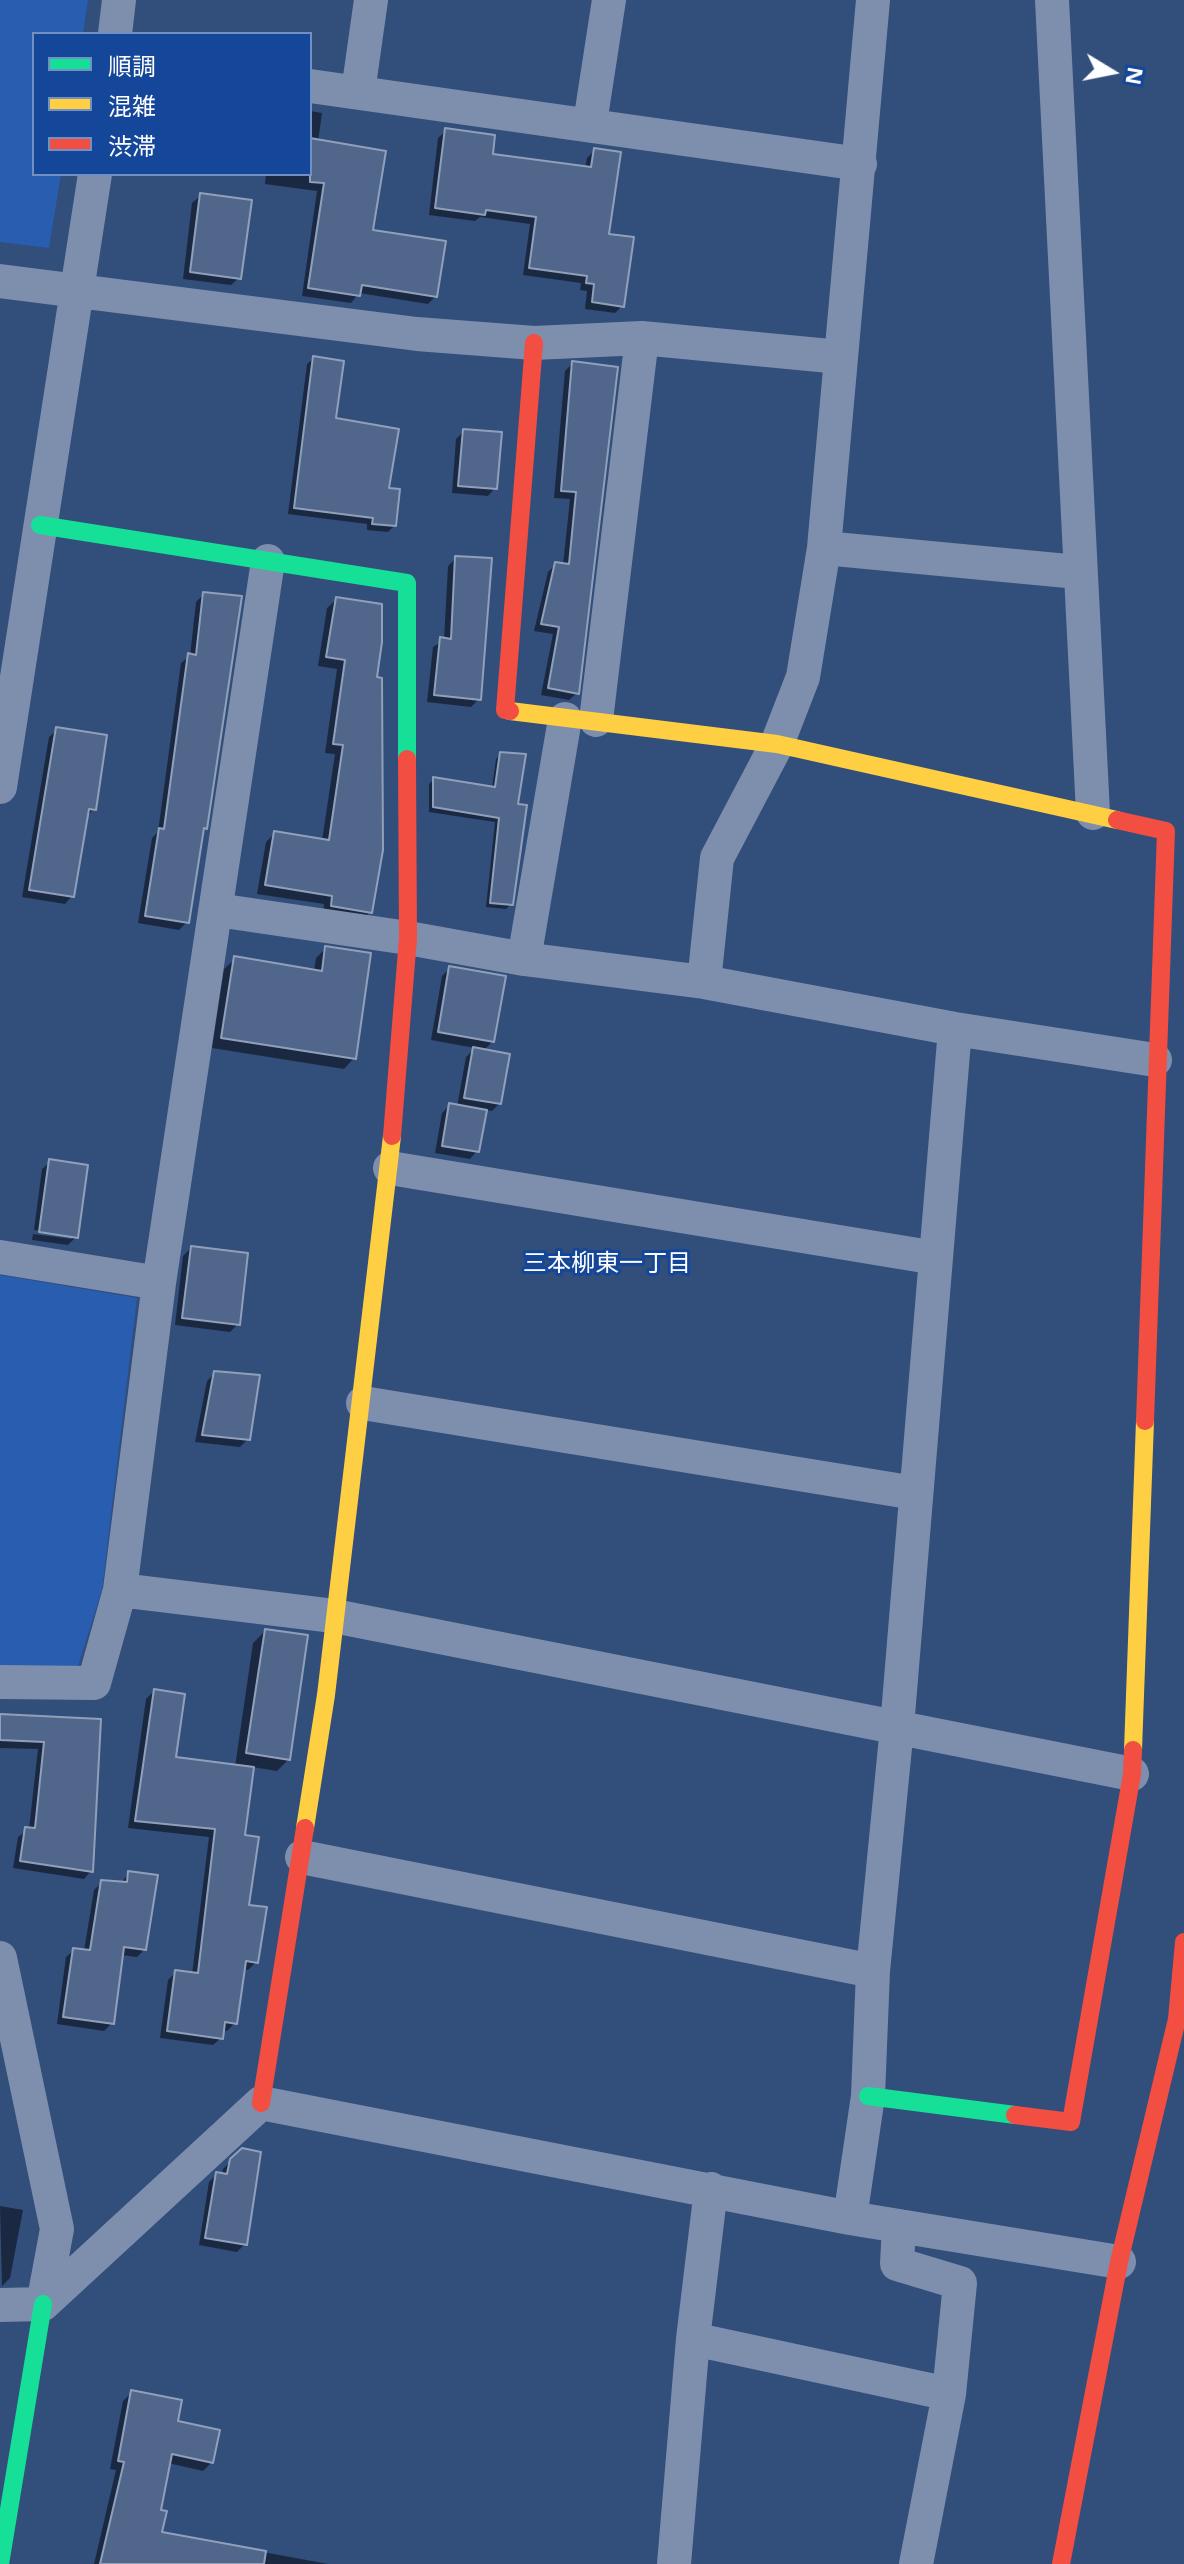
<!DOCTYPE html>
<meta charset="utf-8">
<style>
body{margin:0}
#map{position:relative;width:1184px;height:2564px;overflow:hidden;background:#324e7b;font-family:"Noto Sans","Noto Sans JP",sans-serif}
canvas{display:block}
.legend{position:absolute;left:32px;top:32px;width:280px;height:144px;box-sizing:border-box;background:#144699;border:2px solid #7290c2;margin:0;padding:10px 14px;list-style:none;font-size:24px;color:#fff}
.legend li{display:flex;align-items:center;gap:16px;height:40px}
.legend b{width:40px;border:2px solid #7290c2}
.north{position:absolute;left:1072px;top:32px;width:80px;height:80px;-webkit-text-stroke:6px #144699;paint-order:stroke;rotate:100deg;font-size:22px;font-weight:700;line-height:32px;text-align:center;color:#fff}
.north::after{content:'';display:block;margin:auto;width:28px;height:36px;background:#fff;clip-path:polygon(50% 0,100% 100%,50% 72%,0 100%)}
</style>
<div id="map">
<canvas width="1184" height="2564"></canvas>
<ul class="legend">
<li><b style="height:10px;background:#16e098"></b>順調</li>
<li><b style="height:10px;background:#ffcf43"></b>混雑</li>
<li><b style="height:10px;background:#f24e42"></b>渋滞</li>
</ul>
<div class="north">N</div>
</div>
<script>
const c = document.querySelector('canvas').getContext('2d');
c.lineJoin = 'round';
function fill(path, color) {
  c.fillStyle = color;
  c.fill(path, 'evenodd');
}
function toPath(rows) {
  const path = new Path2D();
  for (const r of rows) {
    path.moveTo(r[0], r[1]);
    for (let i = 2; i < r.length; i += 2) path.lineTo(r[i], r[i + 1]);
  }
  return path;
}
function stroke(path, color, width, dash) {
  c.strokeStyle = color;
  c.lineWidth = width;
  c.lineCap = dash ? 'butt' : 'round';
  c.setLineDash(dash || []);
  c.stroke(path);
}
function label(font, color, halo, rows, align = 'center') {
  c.font = font + ' "Noto Sans","Noto Sans JP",sans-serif';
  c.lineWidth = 6;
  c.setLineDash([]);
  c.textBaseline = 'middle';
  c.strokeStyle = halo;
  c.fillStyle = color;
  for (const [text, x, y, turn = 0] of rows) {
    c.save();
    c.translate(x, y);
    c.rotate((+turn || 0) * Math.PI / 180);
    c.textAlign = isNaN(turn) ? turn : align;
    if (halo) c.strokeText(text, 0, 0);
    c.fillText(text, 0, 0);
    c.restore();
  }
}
fill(toPath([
 [0,0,88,0,83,34,34,34,34,174,61,174,49,248,0,242],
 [0,1275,137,1298,102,1590,78,1666,0,1668]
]), '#285daf');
fill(toPath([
 [310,111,322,113,318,142,371,231,436,296,428,304,359,293,351,303,302,296,317,191,265,184,266,174,310,174],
 [446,131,490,155,585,168,587,158,594,151,622,306,615,313,585,309,587,291,580,290,581,283,523,275,530,224,480,217,475,221,429,215,438,138],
 [200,196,239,278,231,285,183,279,192,203],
 [314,358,333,420,387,489,395,525,388,532,367,530,367,524,288,514,307,364],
 [573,363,616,368,577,693,569,700,541,695,553,634,534,631,548,572,556,564,563,565,570,499,554,498,565,371],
 [464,431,495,488,488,496,452,493,456,439],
 [456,558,479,699,471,707,427,702,433,647,444,640,448,566],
 [204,594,206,828,201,832,187,922,179,930,138,923,152,838,158,832,181,663,190,656,196,602],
 [337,599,374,679,370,912,361,921,323,915,324,904,257,894,266,842,275,833,322,841,335,754,325,753,337,669,318,666,327,608],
 [57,730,94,809,86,817,72,896,65,904,22,897,49,737],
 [501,754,516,806,511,904,506,909,486,907,495,822,429,812,429,784,433,780,492,788,496,759],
 [326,948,354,1058,344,1069,212,1048,224,969,235,959,314,972,316,958],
 [450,968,492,1042,483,1051,500,1103,492,1111,485,1110,477,1151,470,1159,435,1153,442,1113,450,1105,457,1107,466,1057,475,1048,431,1040,442,976],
 [50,1162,76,1237,68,1245,32,1240,33,1234,72,1239,72,1235,34,1230,42,1169],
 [191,1248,238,1324,230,1332,175,1325,183,1256],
 [215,1373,248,1439,240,1447,195,1442,207,1381],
 [265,1631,289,1759,277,1771,252,1767,243,1837,247,1906,256,1962,248,1970,243,1969,235,2023,227,2031,222,2030,221,2038,213,2045,160,2038,168,1980,176,1972,192,1974,209,1837,128,1828,146,1699,154,1691,174,1759,235,1767,253,1643],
 [0,1716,99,1721,91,1871,84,1879,13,1868,18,1837,29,1829,38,1749,0,1748],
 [129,1873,145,1949,137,1957,121,1955,112,2023,104,2031,57,2024,66,1957,74,1950,84,1951,94,1890,102,1882,121,1883],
 [242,2150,245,2244,237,2252,199,2245,209,2182,217,2174,222,2175,223,2169],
 [0,2206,23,2210,10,2278,2,2286],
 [132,2392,176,2423,212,2462,203,2471,168,2463,159,2511,160,2533,328,2564,94,2564,116,2470,110,2469,123,2401]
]), '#0007');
const building = toPath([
 [445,128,495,135,493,154,591,167,594,148,621,152,609,234,634,237,624,307,592,302,594,284,586,283,587,276,529,268,536,217,486,210,485,215,435,208,445,128],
 [310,138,386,151,373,230,446,241,437,297,362,285,360,296,308,288,324,183,310,182,310,138],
 [200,193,252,200,241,279,190,272,200,193],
 [313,356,344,361,336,418,399,429,389,488,400,489,396,526,372,524,373,518,294,508,313,356],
 [572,361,618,367,579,694,548,688,559,627,541,624,555,562,569,564,576,492,561,491,572,361],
 [463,429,502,432,497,489,458,486,463,429],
 [455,556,492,558,481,700,434,695,440,637,451,639,455,556],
 [203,592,242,596,207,829,204,828,189,923,145,916,159,828,164,829,188,653,196,655,203,592],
 [336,597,382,604,382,642,377,677,382,678,383,850,372,913,331,906,332,896,265,885,274,831,329,840,343,745,333,744,345,660,326,657,336,597],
 [56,727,107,735,96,810,89,809,74,897,29,890,56,727],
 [500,752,526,754,518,804,527,805,513,905,490,903,499,818,433,807,433,777,495,787,500,752],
 [325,946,371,953,356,1059,221,1038,234,956,322,971,325,946],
 [449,966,506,976,494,1042,438,1032,449,966],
 [473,1047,510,1054,501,1104,464,1098,473,1047],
 [449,1103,487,1110,479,1152,442,1146,449,1103],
 [49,1159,88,1165,78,1238,39,1232,49,1159],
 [191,1246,248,1253,240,1325,182,1318,191,1246],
 [214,1371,260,1375,250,1440,202,1435,214,1371],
 [265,1629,308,1635,290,1760,246,1753,265,1629],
 [154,1689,185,1694,176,1757,254,1767,245,1835,259,1837,249,1905,267,1907,258,1963,246,1961,237,2024,225,2022,223,2039,167,2031,175,1970,198,1973,215,1829,135,1821,154,1689],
 [0,1714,101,1719,93,1872,20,1861,25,1827,35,1828,44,1742,0,1740,0,1714],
 [128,1871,158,1875,146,1950,124,1947,114,2024,63,2017,73,1948,90,1950,101,1880,127,1882,128,1871],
 [242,2148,261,2152,247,2245,205,2238,216,2172,227,2174,230,2159,242,2148],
 [131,2390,182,2400,178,2421,220,2430,213,2463,172,2454,161,2510,167,2511,162,2532,266,2551,264,2564,100,2564,124,2462,118,2461,131,2390]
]);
fill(building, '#50668a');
stroke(building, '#91a0ba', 2);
stroke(toPath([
 [1052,0,1093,813],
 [115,34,119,0],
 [310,86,860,164],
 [358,92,371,0],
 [590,123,609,0],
 [0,281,417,334,534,343,642,338,840,357],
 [824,548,1078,572],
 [596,720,642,338],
 [0,787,95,174],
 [217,910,408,938,524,959,704,982,955,1029,1155,1060],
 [524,959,565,719],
 [704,982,717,858,777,744,803,677,824,548,873,0],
 [390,1168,936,1258],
 [0,1257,159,1283],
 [363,1403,915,1493],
 [120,1590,334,1616,1132,1774],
 [0,1682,94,1683,120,1590,159,1283,268,561],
 [302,1857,873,1971],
 [0,1958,57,2229,43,2304],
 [850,2218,868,2096,873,1971,897,1727,955,1029],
 [899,2226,897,2264,960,2283,949,2394,916,2564],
 [0,2305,43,2304,261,2103,850,2218,1119,2262],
 [693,2339,949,2394],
 [674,2564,693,2339,711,2189]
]), '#7d8fad', 34);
stroke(toPath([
 [40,525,407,583,407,759],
 [868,2096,1015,2115],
 [0,2564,43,2304]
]), '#16e098', 18);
stroke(toPath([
 [510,711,777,744,1117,820],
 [1133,1750,1145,1421],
 [305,1828,326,1695,392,1136]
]), '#ffcf43', 18);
stroke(toPath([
 [510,711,505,710,534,343],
 [1117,820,1166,831,1145,1421],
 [392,1136,408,938,407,759],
 [261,2103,305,1828],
 [1015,2115,1071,2122,1132,1774,1133,1750],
 [1061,2564,1119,2262,1177,2019,1184,1942]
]), '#f24e42', 18);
label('24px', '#fff', '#144699', [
 ["三本柳東一丁目",607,1264]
]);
</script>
